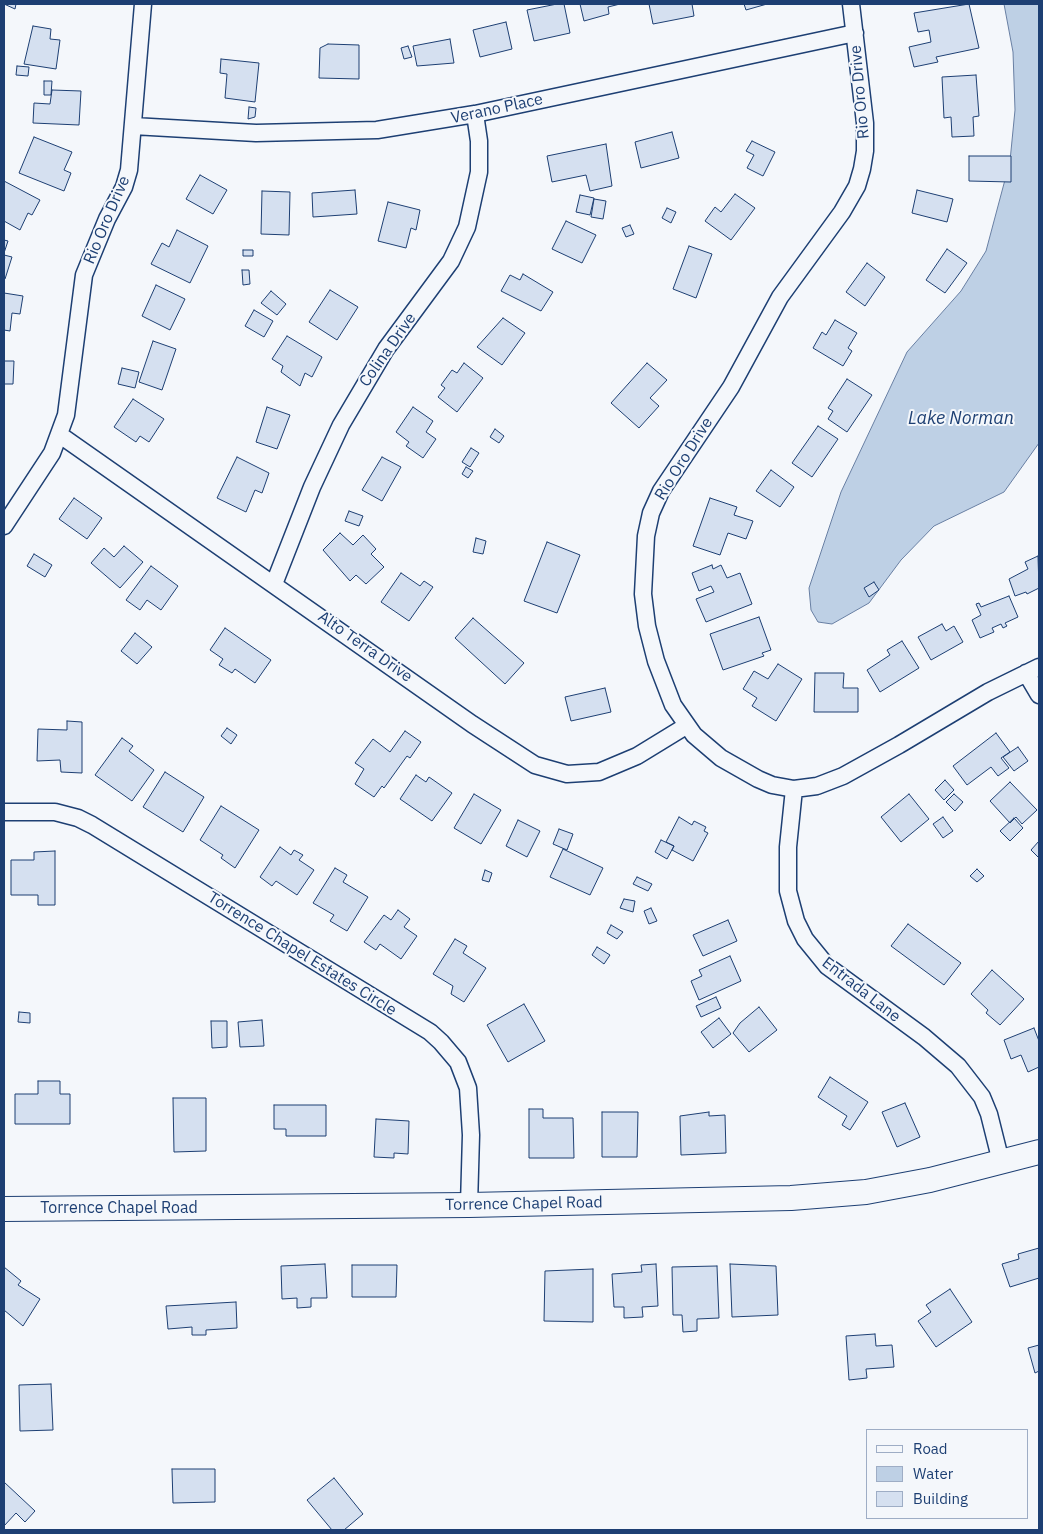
<!DOCTYPE html>
<style>
body{margin:0}
#map{position:relative;width:1043px;height:1534px;overflow:hidden;background:#f4f7fb;font-family:"IBM Plex Sans",sans-serif}
canvas{display:block}
.frame{position:absolute;inset:0;border:5px solid #1d3f73;pointer-events:none}
.legend{position:absolute;left:866px;top:1429px;width:162px;height:90px;box-sizing:border-box;background:#f4f7fb;border:1px solid #9eadc5;margin:0;padding:6px 9px;list-style:none;font-size:15px;color:#1d3f73}
.legend li{display:flex;align-items:center;gap:10px;height:25px}
.legend b{width:25px;border:1px solid #9eadc5}
</style>
<div id="map">
<canvas width="1043" height="1534"></canvas>
<div class="frame"></div>
<ul class="legend">
<li><b style="height:6px;background:#f4f7fb"></b>Road</li>
<li><b style="height:14px;background:#bed0e5"></b>Water</li>
<li><b style="height:14px;background:#d5e0f0"></b>Building</li>
</ul>
</div>
<script>
const c = document.querySelector('canvas').getContext('2d');
c.lineJoin = 'round';
function fill(path, color) {
  c.fillStyle = color;
  c.fill(path, 'evenodd');
}
function toPath(rows) {
  const path = new Path2D();
  for (const r of rows) {
    path.moveTo(r[0], r[1]);
    for (let i = 2; i < r.length; i += 2) path.lineTo(r[i], r[i + 1]);
  }
  return path;
}
function stroke(path, color, width, dash) {
  c.strokeStyle = color;
  c.lineWidth = width;
  c.lineCap = dash ? 'butt' : 'round';
  c.setLineDash(dash || []);
  c.stroke(path);
}
function label(font, color, halo, rows, align = 'center') {
  c.font = font + ' "IBM Plex Sans",sans-serif';
  c.lineWidth = 4;
  c.setLineDash([]);
  c.textBaseline = 'middle';
  c.strokeStyle = halo;
  c.fillStyle = color;
  for (const [text, x, y, turn = 0] of rows) {
    c.save();
    c.translate(x, y);
    c.rotate((+turn || 0) * Math.PI / 180);
    c.textAlign = isNaN(turn) ? turn : align;
    if (halo) c.strokeText(text, 0, 0);
    c.fillText(text, 0, 0);
    c.restore();
  }
}
const water = toPath([
 [1004,4,1039,4,1039,443,1004,492,934,526,901,560,869,603,832,624,818,622,811,610,809,588,841,492,907,352,961,291,986,251,1010,161,1015,110,1013,52,1004,4]
]);
fill(water, '#bed0e5');
stroke(water, '#687fa3', 1);
const building = toPath([
 [4,4,16,4,15,9,4,4],
 [557,4,564,4,570,33,534,41,527,10,557,4],
 [580,4,620,4,608,7,609,14,584,21,580,4],
 [649,4,692,4,694,16,653,24,649,4],
 [744,4,767,4,746,10,744,4],
 [969,4,979,48,936,57,938,62,914,67,909,47,931,42,929,30,918,32,914,13,969,4],
 [506,22,512,49,480,57,473,30,506,22],
 [33,26,51,29,50,39,60,40,56,69,24,64,33,26],
 [450,39,454,63,417,66,413,46,450,39],
 [328,44,359,45,359,79,319,78,320,48,328,44],
 [408,46,412,57,404,59,401,48,408,46],
 [221,59,259,63,255,102,225,98,227,74,220,73,221,59],
 [17,66,29,67,28,76,16,75,17,66],
 [976,75,979,116,973,117,974,136,952,137,951,117,944,118,942,77,976,75],
 [44,81,52,81,51,95,44,95,44,81],
 [52,90,81,91,79,125,33,123,34,103,50,104,52,90],
 [249,107,256,108,255,117,248,119,249,107],
 [672,132,679,158,641,168,635,142,672,132],
 [34,137,72,152,64,170,71,173,64,191,19,173,34,137],
 [752,141,775,152,763,176,747,168,754,155,746,151,752,141],
 [606,144,612,186,590,191,586,175,552,182,547,156,606,144],
 [969,156,1011,156,1011,182,969,181,969,156],
 [200,175,227,190,213,214,186,199,200,175],
 [4,181,40,200,32,215,28,213,20,230,4,221,4,181],
 [355,190,357,214,313,217,312,193,355,190],
 [917,190,953,199,947,222,912,213,917,190],
 [262,191,290,192,289,235,261,234,262,191],
 [735,194,755,208,731,240,705,221,715,207,721,212,735,194],
 [580,195,594,198,590,215,576,212,580,195],
 [594,199,606,201,603,219,591,217,594,199],
 [388,202,420,210,416,230,411,228,406,248,378,241,388,202],
 [667,208,676,212,671,223,662,218,667,208],
 [566,221,596,235,582,263,552,249,566,221],
 [630,225,634,234,626,237,622,228,630,225],
 [177,230,208,246,190,283,151,264,162,243,169,247,177,230],
 [4,240,8,241,4,253,4,240],
 [689,246,712,254,696,298,673,289,689,246],
 [947,249,967,263,945,293,926,280,947,249],
 [243,250,253,250,253,256,243,256,243,250],
 [4,255,12,257,5,279,4,279,4,255],
 [867,263,885,277,865,306,846,292,867,263],
 [242,270,249,270,250,284,243,285,242,270],
 [523,274,553,292,541,311,501,291,510,275,520,280,523,274],
 [156,285,185,299,170,330,142,316,156,285],
 [330,290,358,307,337,340,309,322,330,290],
 [271,291,286,304,277,315,261,303,271,291],
 [4,293,23,296,20,314,12,313,10,331,4,330,4,293],
 [254,310,273,321,264,337,245,326,254,310],
 [503,318,525,333,502,365,477,347,503,318],
 [835,320,857,333,848,348,852,351,843,366,813,348,822,332,826,335,835,320],
 [287,336,322,357,312,377,305,373,300,386,281,372,283,366,272,359,287,336],
 [153,341,176,349,162,390,139,382,153,341],
 [4,361,14,361,13,384,4,384,4,361],
 [464,363,483,378,457,412,438,397,445,388,441,385,452,370,457,373,464,363],
 [647,363,667,380,650,398,659,406,639,428,611,403,647,363],
 [122,368,139,372,135,388,118,384,122,368],
 [847,379,872,395,847,432,828,419,833,411,828,408,847,379],
 [133,399,164,419,149,442,140,436,136,442,114,427,133,399],
 [267,407,290,415,277,449,256,442,267,407],
 [413,407,433,421,426,432,436,439,423,458,406,446,409,442,396,432,413,407],
 [818,426,838,439,812,477,792,463,818,426],
 [495,429,504,436,499,443,490,437,495,429],
 [471,448,479,453,470,467,462,462,471,448],
 [237,457,269,473,262,493,255,490,246,512,217,498,237,457],
 [382,457,401,467,382,501,362,490,382,457],
 [466,467,473,471,468,478,462,474,466,467],
 [771,470,794,487,780,507,756,491,771,470],
 [74,498,102,518,87,539,59,519,74,498],
 [710,498,737,507,734,515,753,521,746,539,728,533,720,555,693,546,710,498],
 [349,511,363,516,359,526,345,521,349,511],
 [340,533,353,545,363,535,376,549,371,554,384,567,366,584,356,575,350,581,323,550,340,533],
 [476,538,486,541,483,554,473,552,476,538],
 [547,542,580,555,557,613,524,601,547,542],
 [124,546,143,562,120,588,91,563,104,548,114,557,124,546],
 [34,554,52,565,45,577,27,566,34,554],
 [1038,556,1039,588,1027,594,1026,592,1015,596,1009,579,1028,569,1025,562,1038,556],
 [712,565,713,569,721,565,727,578,740,573,752,604,706,622,696,599,714,592,711,586,699,591,692,573,712,565],
 [151,566,178,586,161,610,147,600,140,610,126,600,151,566],
 [401,573,420,586,424,581,433,587,409,621,381,602,401,573],
 [874,582,879,590,869,597,864,588,874,582],
 [1009,596,1018,617,1005,623,1007,626,1003,628,1001,624,992,628,994,632,980,638,972,620,981,615,976,604,979,603,981,607,1009,596],
 [759,617,771,650,762,653,764,656,723,670,710,634,759,617],
 [473,618,524,663,505,684,455,638,473,618],
 [942,624,946,631,954,626,963,642,931,660,918,637,942,624],
 [225,628,271,660,255,683,235,669,232,673,219,665,223,659,210,650,225,628],
 [135,633,152,647,137,664,121,651,135,633],
 [902,641,919,668,880,692,867,670,890,655,887,650,902,641],
 [778,664,802,679,776,721,752,706,757,698,743,689,754,671,768,679,778,664],
 [815,673,844,673,843,688,858,688,858,712,814,712,815,673],
 [605,688,611,712,571,721,565,697,605,688],
 [67,721,82,722,82,773,61,772,60,760,37,761,38,729,67,730,67,721],
 [227,728,237,735,231,744,221,736,227,728],
 [405,731,421,742,410,758,407,756,384,788,382,786,374,797,355,784,364,769,355,763,373,739,390,752,405,731],
 [996,733,1010,752,1001,758,1009,768,998,776,991,767,967,785,953,766,996,733],
 [122,738,133,746,129,751,154,770,132,801,95,775,122,738],
 [1018,747,1028,761,1014,771,1003,757,1018,747],
 [165,772,204,797,183,832,143,807,165,772],
 [416,775,426,782,429,777,452,793,432,821,400,799,416,775],
 [945,780,954,790,944,800,935,790,945,780],
 [1010,782,1037,810,1022,824,1016,817,1010,823,990,801,1010,782],
 [474,794,501,810,481,844,454,828,474,794],
 [909,794,929,819,901,842,881,817,909,794],
 [954,794,963,802,955,811,946,802,954,794],
 [221,806,259,830,235,868,221,858,223,855,200,840,221,806],
 [679,817,692,825,694,821,706,827,704,831,708,833,693,861,672,850,674,846,666,842,679,817],
 [943,817,953,831,943,838,933,824,943,817],
 [1014,818,1023,828,1010,841,1000,831,1014,818],
 [518,820,540,831,527,857,506,846,518,820],
 [559,829,573,834,567,850,553,844,559,829],
 [661,840,674,846,667,859,655,852,661,840],
 [1039,841,1039,858,1031,850,1039,841],
 [280,847,291,855,294,850,303,855,299,860,314,870,297,895,276,881,272,886,260,877,280,847],
 [563,849,603,868,590,895,550,877,563,849],
 [55,851,55,905,38,905,38,895,11,895,11,860,34,860,34,852,55,851],
 [335,868,347,875,343,882,368,897,347,931,330,921,334,915,313,903,335,868],
 [977,869,984,876,977,882,970,876,977,869],
 [485,870,492,873,489,882,482,880,485,870],
 [637,877,652,884,648,891,633,884,637,877],
 [624,899,635,901,633,912,620,908,624,899],
 [651,908,657,921,649,924,644,911,651,908],
 [398,910,410,919,404,927,417,936,401,959,380,944,376,950,364,942,384,915,391,920,398,910],
 [728,920,737,941,703,956,693,935,728,920],
 [908,924,961,963,944,985,891,946,908,924],
 [611,925,623,932,617,939,607,933,611,925],
 [455,939,467,946,463,953,486,968,464,1002,451,994,453,986,433,974,455,939],
 [597,947,610,955,604,964,592,955,597,947],
 [730,956,741,981,699,1000,691,981,702,976,699,970,730,956],
 [992,970,1024,999,1000,1025,986,1013,988,1010,971,994,992,970],
 [716,997,721,1008,701,1017,696,1006,716,997],
 [524,1004,545,1041,508,1062,487,1025,524,1004],
 [759,1007,777,1030,749,1052,733,1033,740,1023,759,1007],
 [19,1012,30,1013,30,1023,18,1022,19,1012],
 [719,1018,731,1034,713,1048,701,1032,719,1018],
 [262,1020,264,1046,240,1047,238,1022,262,1020],
 [211,1021,227,1021,227,1047,212,1048,211,1021],
 [1034,1028,1039,1041,1039,1067,1028,1072,1021,1055,1011,1059,1004,1040,1034,1028],
 [830,1077,868,1102,850,1130,842,1125,847,1116,818,1097,830,1077],
 [38,1081,60,1081,60,1094,70,1094,70,1124,15,1124,15,1094,38,1094,38,1081],
 [173,1098,206,1098,206,1151,174,1152,173,1098],
 [905,1103,920,1137,897,1147,882,1112,905,1103],
 [274,1105,326,1105,326,1136,286,1136,286,1129,274,1129,274,1105],
 [529,1109,543,1109,543,1118,573,1118,574,1158,529,1158,529,1109],
 [602,1112,638,1112,637,1157,602,1157,602,1112],
 [709,1112,709,1116,725,1115,726,1153,681,1155,680,1116,709,1112],
 [376,1119,409,1121,408,1154,394,1153,394,1158,374,1157,376,1119],
 [1039,1248,1039,1278,1010,1287,1002,1264,1019,1259,1018,1254,1039,1248],
 [325,1264,327,1298,311,1298,311,1307,297,1308,297,1298,282,1299,281,1266,325,1264],
 [656,1264,658,1306,642,1307,643,1317,624,1318,624,1307,614,1307,612,1274,642,1272,641,1265,656,1264],
 [730,1264,776,1266,778,1315,732,1317,730,1264],
 [352,1265,397,1265,396,1297,352,1297,352,1265],
 [717,1266,719,1318,697,1319,697,1331,683,1332,682,1315,673,1315,672,1267,717,1266],
 [4,1267,21,1281,18,1285,40,1299,23,1326,4,1310,4,1267],
 [593,1269,593,1322,544,1321,545,1271,593,1269],
 [950,1289,972,1322,936,1347,918,1321,931,1312,926,1305,950,1289],
 [236,1302,237,1328,206,1330,206,1335,192,1335,192,1327,168,1329,166,1306,236,1302],
 [875,1334,876,1346,892,1345,894,1367,866,1369,867,1378,849,1380,846,1336,875,1334],
 [1039,1345,1039,1371,1035,1373,1028,1348,1039,1345],
 [51,1384,53,1430,20,1431,19,1385,51,1384],
 [172,1469,215,1469,215,1502,173,1503,172,1469],
 [334,1478,363,1514,344,1530,332,1530,307,1500,334,1478],
 [4,1482,35,1511,25,1522,16,1513,4,1526,4,1482]
]);
fill(building, '#d5e0f0');
stroke(building, '#1d3f73', 1);
const street = toPath([
 [851,4,865,123,865,151,862,169,857,186,842,212,780,297,731,387,661,491,651,513,646,536,643,594,647,626,656,661,673,705,694,735,721,758,758,779,772,785,794,789,817,786,843,776,899,745,988,692,1039,667],
 [133,126,256,133,377,130,475,114,855,33],
 [60,435,472,724,535,765,567,774,599,772,637,756,686,726],
 [4,526,52,453,66,415,84,275,107,219,124,187,129,170,143,4],
 [274,584,312,487,341,425,386,349,451,261,467,227,479,172,479,141,475,114],
 [1026,673,1039,695],
 [794,789,788,847,788,891,796,921,805,939,827,966,924,1037,958,1066,982,1097,989,1114,1001,1162],
 [4,812,55,812,78,818,92,825,430,1032,441,1042,458,1062,468,1088,471,1135,469,1205]
]);
const secondary = toPath([
 [4,1209,469,1205,791,1198,866,1192,930,1180,1039,1152]
]);
stroke(street, '#1d3f73', 19);
stroke(secondary, '#1d3f73', 26);
stroke(street, '#f4f7fb', 16);
stroke(secondary, '#f4f7fb', 24);
label('16px', '#1d3f73', '#f4f7fb', [
 ["Rio Oro Drive",860,92,-95],
 ["Verano Place",497,109,-12],
 ["Rio Oro Drive",107,220,-67],
 ["Colina Drive",388,350,-55],
 ["Rio Oro Drive",684,459,-58],
 ["Alto Terra Drive",365,647,35],
 ["Torrence Chapel Estates Circle",302,954,32],
 ["Entrada Lane",861,990,38],
 ["Torrence Chapel Road",524,1204,-1],
 ["Torrence Chapel Road",119,1208]
]);
label('italic 18px', '#1d3f73', '#f4f7fb', [
 ["Lake Norman",961,419]
]);
</script>
